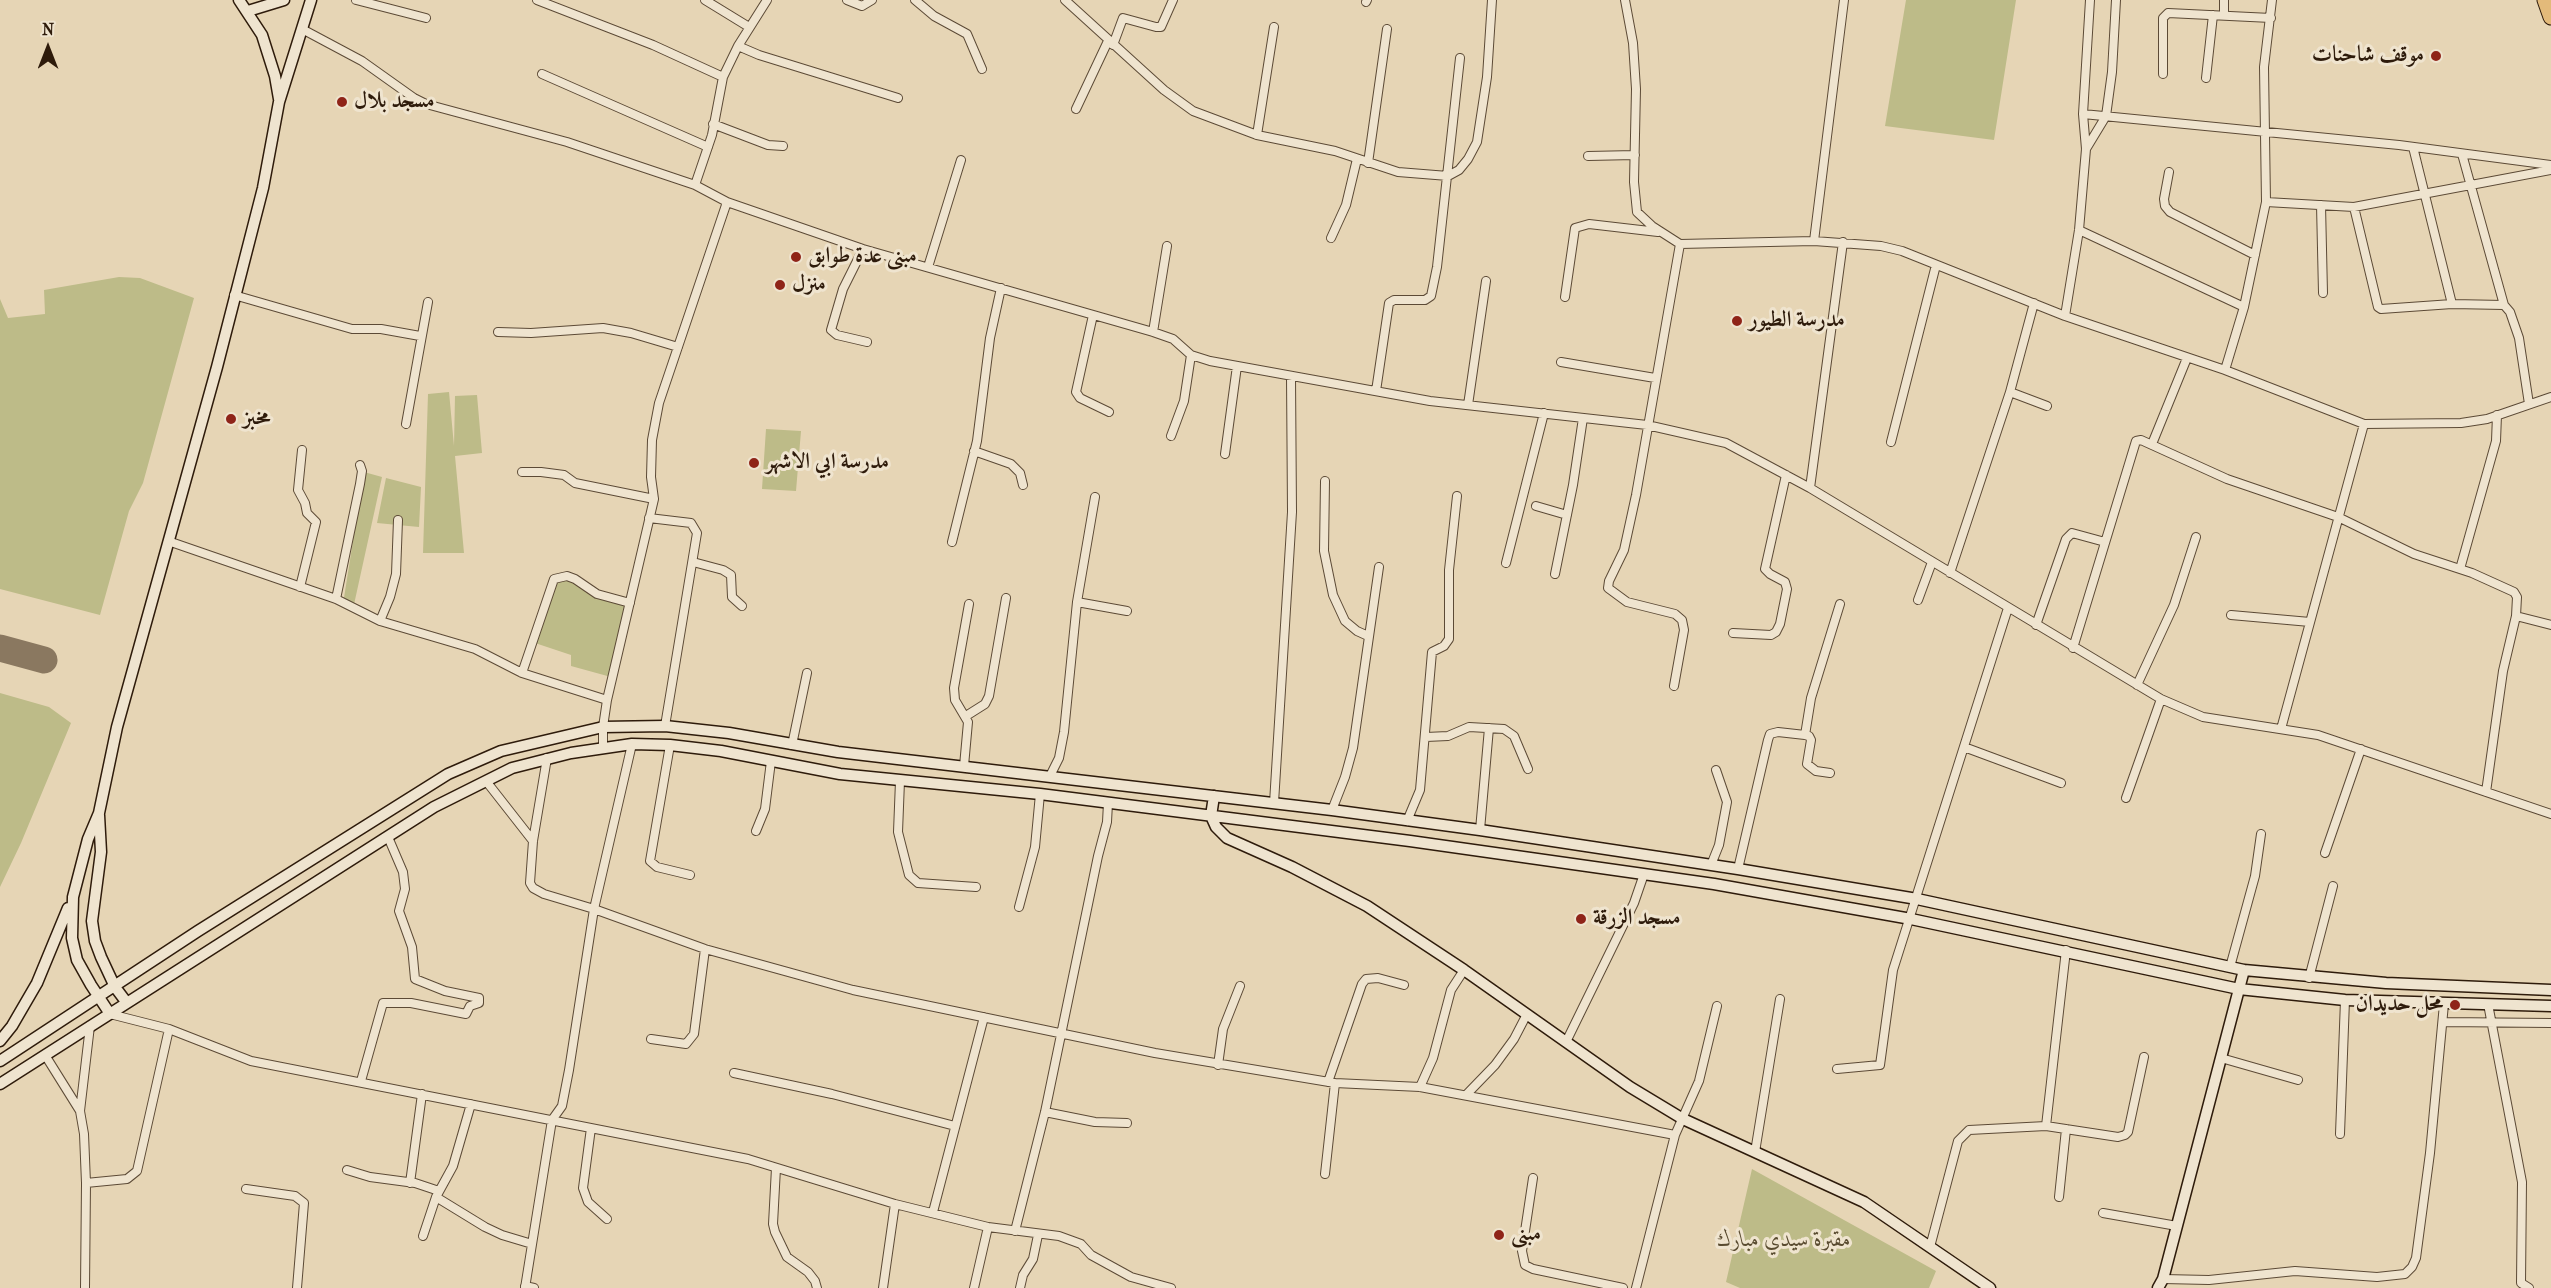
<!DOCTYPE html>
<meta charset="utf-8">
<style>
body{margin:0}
#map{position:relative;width:2551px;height:1288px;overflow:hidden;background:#e6d5b5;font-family:"IM FELL French Canon",serif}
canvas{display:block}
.north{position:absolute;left:18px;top:18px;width:60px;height:60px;-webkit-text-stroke:4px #efe4cf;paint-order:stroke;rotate:0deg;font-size:16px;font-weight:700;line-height:24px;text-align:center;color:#2e1b0b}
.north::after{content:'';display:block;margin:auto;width:21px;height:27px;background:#2e1b0b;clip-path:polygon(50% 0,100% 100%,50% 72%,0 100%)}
</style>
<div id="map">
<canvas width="2551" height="1288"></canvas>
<div class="north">N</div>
</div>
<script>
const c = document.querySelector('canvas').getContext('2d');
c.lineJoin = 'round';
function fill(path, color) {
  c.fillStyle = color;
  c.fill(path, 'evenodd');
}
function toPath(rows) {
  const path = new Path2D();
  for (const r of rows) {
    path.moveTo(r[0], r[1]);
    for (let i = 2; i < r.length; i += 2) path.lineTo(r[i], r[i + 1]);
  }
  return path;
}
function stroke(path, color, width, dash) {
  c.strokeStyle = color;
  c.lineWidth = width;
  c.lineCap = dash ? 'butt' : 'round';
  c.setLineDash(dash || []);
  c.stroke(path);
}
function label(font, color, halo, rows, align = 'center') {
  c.font = font + ' "IM FELL French Canon",Amiri,serif';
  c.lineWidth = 6;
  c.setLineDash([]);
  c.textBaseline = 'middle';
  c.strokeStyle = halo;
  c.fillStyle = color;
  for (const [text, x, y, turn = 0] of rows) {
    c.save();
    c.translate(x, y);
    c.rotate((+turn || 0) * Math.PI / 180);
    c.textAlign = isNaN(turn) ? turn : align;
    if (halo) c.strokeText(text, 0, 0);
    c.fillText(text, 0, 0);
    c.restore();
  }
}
fill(toPath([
 [1906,0,2016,0,1994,140,1885,126],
 [119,277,140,278,194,298,143,483,129,511,100,615,0,589,0,299,8,318,45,314,44,290],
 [449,392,454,446,455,396,477,395,482,453,455,456,464,553,423,553,428,394],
 [766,429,801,431,796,491,762,489],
 [364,472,382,477,353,609,343,604],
 [386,478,421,487,419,527,377,523],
 [560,576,630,603,611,677,571,666,571,655,532,642,552,580],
 [0,693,49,707,71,723,21,843,0,887],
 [1752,1169,1936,1271,1929,1288,1740,1288,1726,1282]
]), '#bdbb88');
stroke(toPath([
 [0,648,44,660]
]), '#8a7860', 27);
const street = toPath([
 [356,0,426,18],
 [537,0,653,45,723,77],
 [705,0,749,27],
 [847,0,862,6,872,0],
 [915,0,934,16,967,34,982,69],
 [1065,0,1164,90,1193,111,1257,135,1335,151,1398,172,1448,176,1459,170,1468,159,1477,142,1487,77,1492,0],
 [1625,0,1633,43,1636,89,1634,182,1637,212,1652,226,1680,244],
 [1366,2,1367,0],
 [2224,15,2224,0],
 [302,29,362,61,414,98,426,104,567,142,695,185,727,202,863,249,1153,332,1173,339,1191,355,1210,361,1430,401,1647,425,1726,443,1810,488,2161,699,2203,717,2318,735,2551,814],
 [1113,45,1123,18,1156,27,1161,27,1173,0],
 [738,46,759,55,898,98],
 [542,74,708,147],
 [2163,74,2163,18,2168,13,2271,18],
 [2206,78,2213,15],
 [1076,109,1108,41],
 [2083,114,2399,145,2551,165],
 [713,124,768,145,783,146],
 [1257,135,1274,27],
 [2413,147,2452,304],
 [2086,149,2106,116,2112,72,2116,0],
 [2462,154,2504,305],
 [1588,156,1635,155],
 [1368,163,1387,29],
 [2169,172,2164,199,2165,206,2170,212,2255,255],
 [695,185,712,135,723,77,738,46,767,0],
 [2266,202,2354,207,2551,170],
 [2321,205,2323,293],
 [2354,207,2378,307,2381,309,2452,304,2504,305,2510,312,2519,338,2529,404],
 [2079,230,2244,307,2225,370],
 [1331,238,1346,205,1357,159],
 [1814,241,1844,0],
 [863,249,843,289,831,330,837,335,867,342],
 [928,267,961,160],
 [234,295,352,329,381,329,420,336],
 [1565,297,1575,228,1589,224,1658,232],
 [2034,303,2010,392,2047,406],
 [2244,307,2266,202,2264,67,2272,0],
 [1093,315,1076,392,1080,398,1109,412],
 [2065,316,2079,230,2086,149,2083,114,2090,0],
 [498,332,531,333,603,328,631,333,678,347],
 [1153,332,1167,246],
 [1561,362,1655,378],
 [1376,391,1389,303,1394,300,1425,300,1431,296,1437,267,1460,58],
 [1468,405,1486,281],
 [406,424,428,302],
 [1171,436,1184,401,1191,355],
 [1891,442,1936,265],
 [2152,444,2187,358],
 [974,451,1011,464,1020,473,1023,485],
 [1225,454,1237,366],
 [522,472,541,472,564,475,575,483,654,499],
 [1325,481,1324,551,1333,595,1345,621,1357,631,1368,636],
 [1810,488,1843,242],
 [1536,506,1567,515],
 [649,518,691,523,697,533,665,726],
 [168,541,336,599,380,621,475,649,522,673,607,700,603,727,603,748],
 [952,542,977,441,990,338,1001,288],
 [693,562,723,570,731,575,732,597,742,606],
 [1506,563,1544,413],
 [2460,569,2496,441,2497,415],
 [1950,573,2010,392],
 [1555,574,1573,485,1583,418],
 [300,587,316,522,307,513,305,503,298,490,302,450],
 [336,599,360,484,362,471,360,465],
 [1918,600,1932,562],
 [1077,602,1127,611],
 [2231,615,2310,622],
 [2516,616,2551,625],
 [380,621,390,597,396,574,398,520],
 [2036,625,2066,539,2072,533,2105,542],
 [1733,633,1771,635,1776,632,1780,624,1787,589,1785,582,1770,574,1765,569,1786,475],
 [2073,648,2136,441,2141,440,2227,479,2338,517,2414,554,2472,573,2514,592,2517,597,2516,616,2503,671,2486,792],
 [522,673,554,579,567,576,575,579,597,594,630,603],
 [2137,685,2174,605,2196,537],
 [1674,686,1684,630,1682,620,1675,614,1627,602,1608,588,1609,581,1624,550,1636,495,1680,244,1814,241,1881,246,1902,251,2065,316,2225,370,2364,424,2461,423,2487,419,2551,397],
 [607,700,654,499,651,477,652,440,659,403,727,202],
 [966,716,985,704,989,696,1006,598],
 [2281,729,2364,424],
 [1805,735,1809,736,1811,740,1807,764,1816,771,1830,773],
 [1426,737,1448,736,1469,727,1504,729,1514,736,1528,769],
 [632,744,594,909,705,949,853,990,1155,1053,1335,1083,1420,1087,1675,1135],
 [670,745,650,861,657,867,690,875],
 [792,745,807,673],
 [1964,747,2061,783],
 [964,766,968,722,955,700,954,688,969,604],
 [1050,776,1059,758,1064,732,1077,602,1095,497],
 [486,781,533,841],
 [900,781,898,832,909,875,918,883,976,887],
 [2126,798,2161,699],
 [1274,803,1292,512,1291,377],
 [1332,810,1345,777,1353,748,1379,567],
 [1407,821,1420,790,1432,652,1444,646,1449,639,1449,570,1457,496],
 [1480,830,1489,728],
 [756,831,765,809,771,761],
 [2325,853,2361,749],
 [1711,865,1719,845,1727,802,1716,770],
 [1738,869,1768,740,1770,734,1778,732,1805,735,1811,698,1840,604],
 [1019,907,1035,847,1040,794],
 [2230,967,2255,876,2261,834],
 [2309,978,2333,886],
 [2488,1004,2522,1182,2521,1283,2529,1288],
 [110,1014,169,1029,251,1061,748,1159,895,1204,988,1227,1059,1236,1081,1244,1091,1255,1131,1277,1171,1288],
 [2443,1022,2551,1023],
 [651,1039,686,1044,694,1034,705,949],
 [1566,1042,1634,903,1644,874],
 [45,1055,80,1111],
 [2221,1058,2298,1080],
 [1218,1065,1223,1029,1240,986],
 [1837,1069,1880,1065,1893,970,2008,608],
 [734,1073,832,1094,955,1126],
 [361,1081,383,1003,411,1003,466,1014,470,1006,479,1003,479,998,445,991,415,979,412,947,399,911,405,889,403,872,388,837],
 [1328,1082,1362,984,1366,979,1378,978,1404,985],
 [1420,1087,1433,1058,1451,990,1464,970],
 [1466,1095,1495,1065,1514,1039,1527,1014],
 [1045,1112,1095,1122,1127,1123],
 [2046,1126,2066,950],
 [591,1128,583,1188,588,1202,607,1219],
 [2340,1134,2345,1000],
 [1755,1152,1780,999],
 [776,1168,773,1224,775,1232,787,1257,808,1272,815,1281,817,1288],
 [347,1170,370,1177,415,1183,439,1191],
 [1325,1174,1335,1083],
 [1533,1178,1522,1251,1525,1265,1533,1269,1623,1288],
 [86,1183,127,1179,137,1171,169,1029],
 [410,1183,422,1094],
 [246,1189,295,1196,304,1203,297,1288],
 [436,1197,485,1227,502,1235,532,1244],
 [2059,1197,2066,1129],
 [933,1212,984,1017],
 [2103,1213,2177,1226],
 [1015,1231,1045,1112,1098,856,1107,822,1108,803],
 [423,1236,436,1197,453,1166,471,1104],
 [1930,1247,1958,1141,1969,1130,2046,1126,2118,1137,2125,1135,2128,1132,2144,1057],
 [2163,1279,2209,1280,2295,1271,2377,1277,2405,1274,2412,1267,2416,1258,2430,1153,2444,1004],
 [525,1286,534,1288],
 [85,1288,86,1183,84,1134,80,1111,90,1026],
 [525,1288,552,1120,562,1106,569,1070,594,909,544,894,533,888,530,883,533,841,547,758],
 [883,1288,895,1204],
 [974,1288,988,1227],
 [1020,1288,1023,1275,1033,1259,1038,1235],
 [1636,1288,1675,1135,1699,1081,1717,1006]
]);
const secondary = toPath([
 [239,0,262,35,275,76,279,99],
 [248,11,284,0],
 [1214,796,1211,816,1216,827,1227,838,1292,867,1367,906,1464,970,1630,1087,1683,1119,1864,1202,1990,1288],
 [99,815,101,852,92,921,95,941,101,957,115,987,127,1003],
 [110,1014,91,985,77,960,72,938,73,897,88,839,99,813,117,727,217,367,263,188,279,102,311,0],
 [0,1041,12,1026,37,983,68,908],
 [0,1061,198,931,448,774,501,751,603,727,665,726,729,733,838,752,1332,810,1480,830,1738,869,1917,899,2244,970,2386,983,2551,990],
 [0,1084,434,807,512,768,571,753,632,744,670,745,721,751,840,774,1040,794,1410,841,1714,884,1911,919,2239,989,2345,1000,2551,1006],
 [2158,1288,2163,1279,2244,970]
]);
const highway = toPath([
 [2545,0,2551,17]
]);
stroke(street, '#5c4a36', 10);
stroke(secondary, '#2e1b0b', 13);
stroke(highway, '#2e1b0b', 17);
stroke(street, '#efe4cf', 8);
stroke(secondary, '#efe4cf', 10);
stroke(highway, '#e3ba7a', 15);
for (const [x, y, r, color] of [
 [2436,56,6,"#8f2418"],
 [342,102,6,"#8f2418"],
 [796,257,6,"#8f2418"],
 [780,285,6,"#8f2418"],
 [1737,321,6,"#8f2418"],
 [231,419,6,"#8f2418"],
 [754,463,6,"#8f2418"],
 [1581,919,6,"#8f2418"],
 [2455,1005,6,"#8f2418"],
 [1499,1235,6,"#8f2418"]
]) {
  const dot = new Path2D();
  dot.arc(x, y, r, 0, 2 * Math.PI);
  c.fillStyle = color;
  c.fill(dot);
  stroke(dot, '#efe4cf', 2);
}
label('bold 22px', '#2e1b0b', '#efe4cf', [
 ["موقف شاحنات",2424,56,"right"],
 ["مسجد بلال",354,102],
 ["مبنى عدة طوابق",808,257],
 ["منزل",792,285],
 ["مدرسة الطيور",1749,321],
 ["مخبز",243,419],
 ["مدرسة ابي الاشهر",766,463],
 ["مسجد الزرقة",1593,919],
 ["محل حديدان",2443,1005,"right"],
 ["مبنى",1511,1235]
], 'left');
label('italic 22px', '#594b30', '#efe4cf', [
 ["مقبرة سيدي مبارك",1784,1241]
]);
</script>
